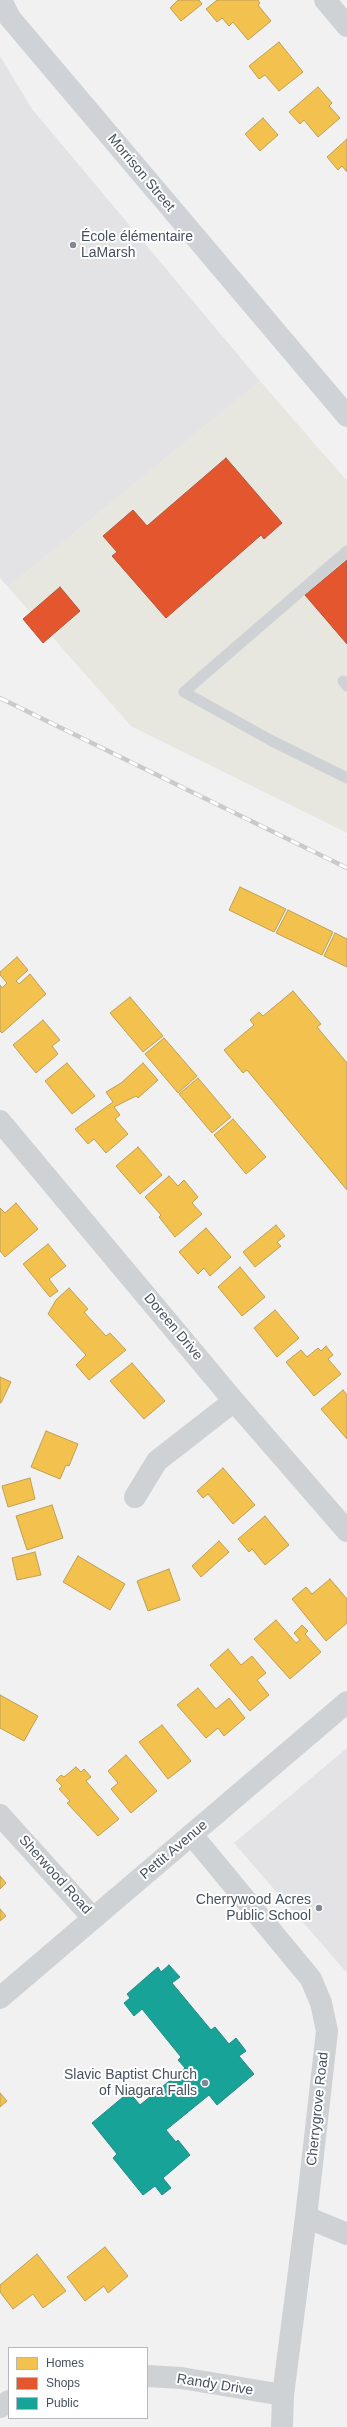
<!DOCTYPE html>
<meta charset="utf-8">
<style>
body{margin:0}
#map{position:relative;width:347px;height:2427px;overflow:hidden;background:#f2f1f1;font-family:Arial,sans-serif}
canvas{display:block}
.legend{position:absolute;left:8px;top:2347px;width:140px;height:72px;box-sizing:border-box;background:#fff;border:1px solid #b5b9bf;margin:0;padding:5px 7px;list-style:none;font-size:12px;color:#465160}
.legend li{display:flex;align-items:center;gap:8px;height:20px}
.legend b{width:20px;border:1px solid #b5b9bf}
</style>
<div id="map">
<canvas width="347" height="2427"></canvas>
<ul class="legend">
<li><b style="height:11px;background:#f2c14e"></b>Homes</li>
<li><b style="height:11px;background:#e4572e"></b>Shops</li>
<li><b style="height:11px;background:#17a398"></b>Public</li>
</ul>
</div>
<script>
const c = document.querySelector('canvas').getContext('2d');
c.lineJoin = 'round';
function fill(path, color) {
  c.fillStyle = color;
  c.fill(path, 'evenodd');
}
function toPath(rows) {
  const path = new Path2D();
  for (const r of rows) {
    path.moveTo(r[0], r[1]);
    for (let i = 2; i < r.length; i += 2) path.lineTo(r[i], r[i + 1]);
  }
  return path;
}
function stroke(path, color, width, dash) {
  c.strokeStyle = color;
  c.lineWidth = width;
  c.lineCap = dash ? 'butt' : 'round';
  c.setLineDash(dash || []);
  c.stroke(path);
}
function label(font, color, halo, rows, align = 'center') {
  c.font = font + ' Arial,sans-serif';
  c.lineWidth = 4;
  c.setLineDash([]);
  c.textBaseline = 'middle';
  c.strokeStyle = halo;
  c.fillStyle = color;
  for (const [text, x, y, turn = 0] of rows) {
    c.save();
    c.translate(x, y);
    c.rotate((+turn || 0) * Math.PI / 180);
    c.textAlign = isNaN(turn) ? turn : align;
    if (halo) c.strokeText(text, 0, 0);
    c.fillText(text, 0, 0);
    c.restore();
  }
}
fill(toPath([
 [260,381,347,481,347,833,131,726,8,587]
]), '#e7e6df');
fill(toPath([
 [0,56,32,109,260,381,8,587,0,578],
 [347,1748,347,1973,234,1843]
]), '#e3e2e4');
const homes = toPath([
 [199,0,202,4,181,21,170,8,178,0,199,0],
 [217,0,258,0,260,3,258,5,271,21,248,40,233,22,229,26,222,18,217,22,206,9,217,0],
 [279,42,303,72,279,91,265,75,259,79,249,66,279,42],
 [318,87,332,103,329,106,340,118,318,137,304,120,300,124,289,112,318,87],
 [263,118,278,135,260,151,245,134,263,118],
 [347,139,347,172,342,166,338,170,327,157,347,139],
 [240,887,286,909,274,932,229,910,240,887],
 [288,910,333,932,322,955,276,933,288,910],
 [335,933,347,939,347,967,324,956,335,933],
 [17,957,28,970,16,981,19,984,30,974,46,994,2,1033,0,1031,0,985,2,988,7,983,0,975,0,972,17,957],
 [293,991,321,1024,317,1027,347,1063,347,1190,247,1070,243,1073,224,1050,254,1025,250,1020,259,1012,263,1016,293,991],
 [130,997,163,1036,143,1052,110,1013,130,997],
 [43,1020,60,1040,52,1046,58,1054,36,1073,13,1045,43,1020],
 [164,1038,197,1076,178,1093,145,1054,164,1038],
 [67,1063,95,1096,72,1114,45,1081,67,1063],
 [143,1063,158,1080,138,1098,136,1096,114,1107,120,1115,115,1119,128,1134,106,1153,94,1139,88,1144,75,1129,113,1102,106,1092,121,1083,143,1063],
 [198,1078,231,1117,212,1133,179,1094,198,1078],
 [233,1119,266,1157,246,1174,214,1135,233,1119],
 [138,1147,162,1175,140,1194,116,1166,138,1147],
 [169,1176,178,1186,184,1180,198,1197,192,1203,202,1214,175,1237,159,1217,161,1215,145,1197,169,1176],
 [16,1203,38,1229,5,1257,0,1251,0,1208,5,1213,16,1203],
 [276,1225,285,1236,277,1242,281,1246,255,1267,243,1252,276,1225],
 [206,1228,231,1257,210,1276,204,1268,198,1274,179,1252,206,1228],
 [48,1244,66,1266,49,1279,58,1291,50,1297,23,1264,48,1244],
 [240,1267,265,1297,242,1316,218,1287,240,1267],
 [69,1288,88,1309,84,1312,106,1336,110,1333,126,1350,89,1380,76,1365,86,1355,48,1314,56,1300,69,1288],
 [275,1310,299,1338,277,1357,254,1328,275,1310],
 [326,1346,333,1355,328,1359,341,1374,314,1396,286,1362,301,1350,307,1357,318,1348,321,1351,326,1346],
 [132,1363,165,1401,144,1419,110,1381,132,1363],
 [0,1377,11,1382,1,1403,0,1403,0,1377],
 [343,1390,347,1395,347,1439,321,1409,343,1390],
 [46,1431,78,1444,69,1466,66,1465,60,1479,31,1467,46,1431],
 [223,1468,255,1505,233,1524,208,1494,203,1498,197,1491,223,1468],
 [30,1478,35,1499,8,1507,2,1486,30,1478],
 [52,1505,63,1538,27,1550,16,1516,52,1505],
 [265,1516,289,1545,265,1565,252,1549,249,1552,238,1539,265,1516],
 [219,1541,229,1552,201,1577,192,1566,219,1541],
 [35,1552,41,1575,17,1580,12,1558,35,1552],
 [78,1556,125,1584,110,1610,63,1582,78,1556],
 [169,1569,180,1600,148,1611,137,1581,169,1569],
 [330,1579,347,1599,347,1623,326,1641,292,1599,306,1587,312,1594,330,1579],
 [276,1620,296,1643,300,1640,294,1633,302,1625,308,1631,305,1634,321,1652,290,1679,254,1639,276,1620],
 [228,1649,241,1665,252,1656,266,1673,257,1680,269,1695,250,1711,210,1665,228,1649],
 [198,1688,216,1709,229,1698,245,1718,224,1736,218,1728,206,1738,177,1705,198,1688],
 [0,1695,38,1716,24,1741,0,1728,0,1695],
 [162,1725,191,1761,168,1779,139,1742,162,1725],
 [126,1755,157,1791,131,1813,111,1789,118,1783,108,1771,126,1755],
 [76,1767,81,1772,84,1769,91,1777,86,1781,119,1819,98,1836,67,1803,70,1801,59,1789,62,1786,56,1780,61,1775,64,1777,76,1767],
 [0,1876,6,1883,0,1889,0,1876],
 [0,1909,6,1916,0,1921,0,1909],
 [0,2093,7,2101,0,2107,0,2093],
 [105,2247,128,2276,108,2293,104,2286,85,2301,67,2277,105,2247],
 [37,2254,66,2291,43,2308,33,2294,13,2309,0,2292,0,2285,37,2254]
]);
fill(homes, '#f2c14e');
stroke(homes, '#be9f53', 1);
const shops = toPath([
 [226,458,282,523,264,539,261,535,166,618,112,556,117,552,103,536,133,510,147,526,226,458],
 [347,560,347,644,305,595,347,560],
 [60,587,80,611,43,643,23,619,60,587]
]);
fill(shops, '#e4572e');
stroke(shops, '#b5553d', 1);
const public = toPath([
 [169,1965,180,1977,172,1983,211,2030,215,2027,229,2044,236,2038,246,2051,239,2056,254,2074,217,2105,209,2095,166,2130,176,2142,178,2140,190,2155,163,2178,171,2188,162,2195,155,2186,143,2195,113,2158,117,2154,92,2123,129,2092,140,2105,185,2068,178,2060,181,2057,142,2009,134,2016,124,2003,130,1998,127,1994,158,1967,161,1972,169,1965]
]);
fill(public, '#17a398');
stroke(public, '#258a87', 1);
stroke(toPath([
 [347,551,184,692,272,741,347,778],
 [343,681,347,686]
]), '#ced2d5', 11);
stroke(toPath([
 [325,0,347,26],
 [0,1121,234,1401,347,1531],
 [135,1497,157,1461,234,1401],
 [0,1815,93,1918],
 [192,1835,311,1979,321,2003,327,2031,306,2217,283,2395,282,2427],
 [0,1998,347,1702],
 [306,2217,347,2234],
 [147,2376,181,2378,283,2395],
 [0,2407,9,2401]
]), '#ced2d5', 22);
stroke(toPath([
 [1,0,10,18,347,416]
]), '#cfd2d6', 22);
const rail = toPath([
 [0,698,347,868]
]);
stroke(rail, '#c8cacc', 4.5);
stroke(rail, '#fff', 3, [9]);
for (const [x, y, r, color] of [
 [73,245,4,"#828993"],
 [319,1908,4,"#828993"],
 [205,2083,4,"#828993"]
]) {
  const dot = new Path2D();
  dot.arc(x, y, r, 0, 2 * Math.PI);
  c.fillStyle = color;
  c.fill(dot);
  stroke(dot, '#fff', 1.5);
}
label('14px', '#465160', '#fff', [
 ["Morrison Street",141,173,50],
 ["Doreen Drive",173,1327,50],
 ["Pettit Avenue",174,1850,-40],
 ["Sherwood Road",55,1875,48],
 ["Cherrygrove Road",318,2109,-84],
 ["Randy Drive",215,2385,9]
]);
label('14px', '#465160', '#fff', [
 ["École élémentaire",81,237,"left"],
 ["LaMarsh",81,253,"left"],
 ["Cherrywood Acres",311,1900],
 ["Public School",311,1916],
 ["Slavic Baptist Church",197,2075],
 ["of Niagara Falls",197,2091]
], 'right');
</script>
